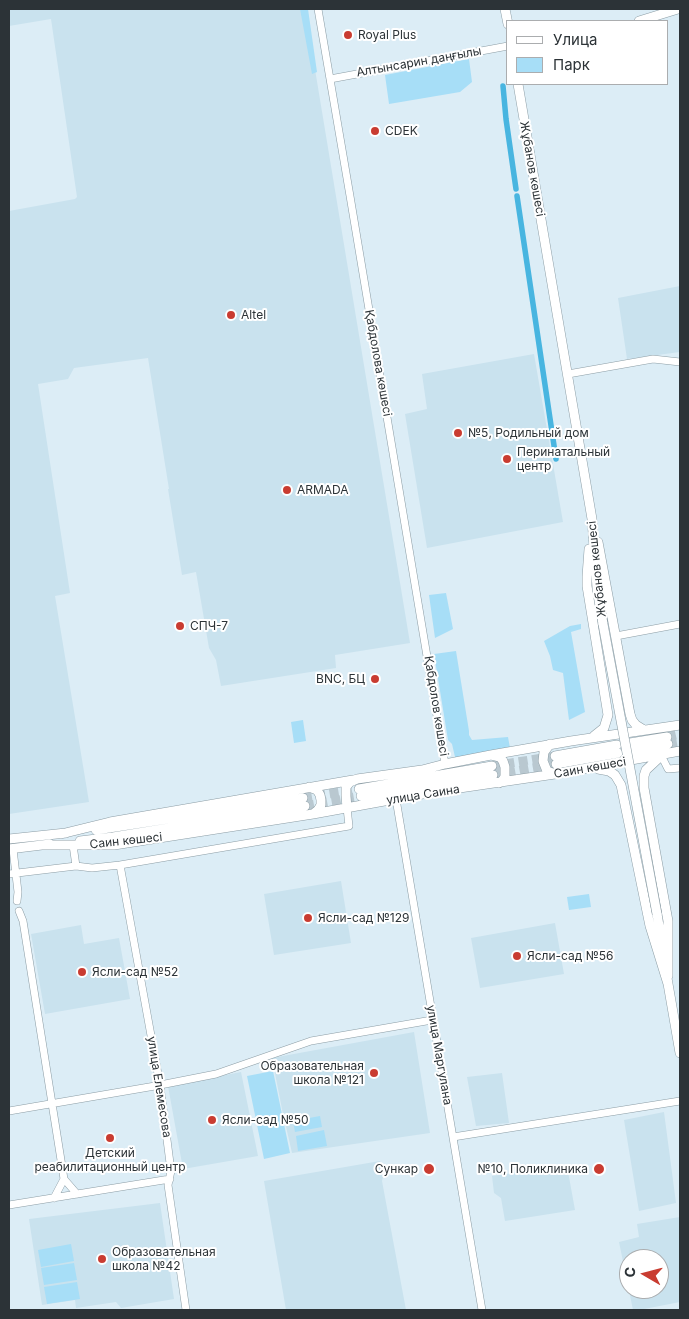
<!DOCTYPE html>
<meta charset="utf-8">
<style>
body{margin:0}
#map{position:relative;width:689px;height:1319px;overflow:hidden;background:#dcedf6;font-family:Inter,sans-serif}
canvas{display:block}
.frame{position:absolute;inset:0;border:10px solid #2c3337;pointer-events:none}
.legend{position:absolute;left:506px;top:20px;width:162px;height:65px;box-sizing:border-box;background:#fff;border:1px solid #abadaf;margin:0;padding:6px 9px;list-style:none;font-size:15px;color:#2c3337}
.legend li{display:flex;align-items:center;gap:10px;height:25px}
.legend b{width:25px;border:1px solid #abadaf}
.north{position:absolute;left:619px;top:1249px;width:50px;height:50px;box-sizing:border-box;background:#fff;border:1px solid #abadaf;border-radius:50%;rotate:278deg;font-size:14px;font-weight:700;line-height:20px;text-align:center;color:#2c3337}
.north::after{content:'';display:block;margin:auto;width:18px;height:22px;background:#c93c31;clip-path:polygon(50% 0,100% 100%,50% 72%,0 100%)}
</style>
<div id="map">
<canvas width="689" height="1319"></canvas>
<div class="frame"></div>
<ul class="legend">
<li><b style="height:6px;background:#fff"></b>Улица</li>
<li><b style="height:14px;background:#a7def7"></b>Парк</li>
</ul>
<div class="north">С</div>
</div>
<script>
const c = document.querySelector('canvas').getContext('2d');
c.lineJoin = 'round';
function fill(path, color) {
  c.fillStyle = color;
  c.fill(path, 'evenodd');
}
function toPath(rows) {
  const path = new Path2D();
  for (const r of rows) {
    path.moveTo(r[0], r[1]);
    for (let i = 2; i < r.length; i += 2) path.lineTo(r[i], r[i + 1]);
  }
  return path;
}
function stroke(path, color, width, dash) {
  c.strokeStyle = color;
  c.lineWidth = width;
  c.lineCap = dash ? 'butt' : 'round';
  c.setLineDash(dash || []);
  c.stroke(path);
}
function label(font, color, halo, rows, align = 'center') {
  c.font = font + ' Inter,sans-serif';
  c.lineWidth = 4;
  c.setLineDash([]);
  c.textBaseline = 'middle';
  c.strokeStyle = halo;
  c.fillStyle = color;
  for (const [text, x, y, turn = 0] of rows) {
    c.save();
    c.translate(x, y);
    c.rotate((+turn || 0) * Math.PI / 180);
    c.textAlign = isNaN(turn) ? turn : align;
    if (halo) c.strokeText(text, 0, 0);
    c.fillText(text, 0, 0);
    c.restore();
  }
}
fill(toPath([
 [9,9,305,9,410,643,335,655,336,668,221,686,216,660,209,648,196,572,182,575,168,489,169,489,148,358,74,368,68,379,38,384,70,593,55,596,89,802,9,814,9,211,75,199,77,197,51,19,9,26],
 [680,286,680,352,627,359,618,298],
 [534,354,563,522,427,548,405,414,427,409,422,374],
 [341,881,351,943,274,955,264,894],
 [555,923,564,974,480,988,471,938],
 [81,925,84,944,119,938,130,999,45,1014,31,934],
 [414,1032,430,1133,292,1153,282,1109,272,1058],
 [241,1072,258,1156,183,1169,168,1086],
 [502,1073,509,1123,476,1126,467,1077],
 [664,1112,676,1203,639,1211,624,1120],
 [380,1161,383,1177,382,1181,406,1310,286,1310,264,1181],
 [567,1166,575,1210,505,1221,501,1198,494,1193,492,1176],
 [160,1203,174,1299,121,1308,116,1302,76,1308,75,1300,42,1305,29,1219],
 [680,1217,680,1302,639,1310,633,1310,619,1242,639,1237,637,1224],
 [629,1259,659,1259,659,1289,629,1289]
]), '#c9e2ee');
fill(toPath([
 [300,9,308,9,317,72,312,74],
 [469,59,472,82,460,92,389,104,385,75],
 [446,593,453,629,435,638,429,595],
 [581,624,581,629,571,632,585,712,569,720,563,673,553,670,550,656,544,641,570,626],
 [456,651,469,731,469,735,472,740,508,737,510,748,459,758,455,757,452,744,448,740,434,654],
 [303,720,306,741,294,743,291,722],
 [589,894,591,907,569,910,567,897],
 [273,1071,290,1153,264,1159,247,1076],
 [320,1116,322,1127,295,1132,293,1121],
 [324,1130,327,1146,298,1151,296,1136],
 [71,1244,74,1261,41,1267,38,1250],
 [74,1263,77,1280,44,1285,41,1268],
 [77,1282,80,1299,47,1304,44,1287]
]), '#a7def7');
stroke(toPath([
 [503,86,506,119,516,189],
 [517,196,556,459]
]), '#48b5e0', 5.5);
stroke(toPath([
 [667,737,680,734],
 [668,744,680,742],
 [492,766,555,756],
 [493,775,556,764],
 [303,798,359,789],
 [305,806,361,796]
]), '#b9c8d0', 9, [9, 4.5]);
const minor = toPath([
 [318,9,350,196,445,764],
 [330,79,508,46],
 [568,374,653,359,680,362],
 [616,636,680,624],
 [661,755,668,769,680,768],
 [396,799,482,1310],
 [73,845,76,866],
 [13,849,18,892,17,901],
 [120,865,160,1085,171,1171,168,1185,186,1310],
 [9,874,76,866,92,868,120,865,349,826,347,808],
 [19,911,23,921,64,1179,77,1194],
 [9,1111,155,1086,216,1074,311,1041,432,1020],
 [453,1137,680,1101],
 [54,1198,64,1179],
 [9,1205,170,1179]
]);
const major = toPath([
 [505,9,508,24],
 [639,21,678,9],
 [518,84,592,519,597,588,603,624],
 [598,542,630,714,632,720,636,725,644,730],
 [589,549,587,576,587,586,608,715,604,728,594,736],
 [630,743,667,737],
 [550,744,544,752,543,761,547,771,555,774],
 [631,751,668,744],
 [491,755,500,757,503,761,505,767,505,777,502,781,499,783],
 [555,756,617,745],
 [661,756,646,770,644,776,644,788,668,921,668,976],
 [556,764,618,753],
 [598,769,609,771,615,775,621,785,650,926,668,984],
 [309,787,317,790,320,795,321,800,321,805,318,810,313,814],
 [359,789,492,766],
 [361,796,493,775],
 [347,808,346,796,346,787,350,782,357,779,422,770,445,764,491,755,571,741,680,725],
 [96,830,303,798],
 [61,834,110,822,353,780],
 [9,839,66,833],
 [80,841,113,837,305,806],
 [45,845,114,845,313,814,439,791,555,774,680,751],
 [9,849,50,844],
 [657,914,664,955],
 [667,978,680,1053]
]);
stroke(minor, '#8c9da5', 8);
stroke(major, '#8c9da5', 10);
stroke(minor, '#fff', 7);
stroke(major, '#fff', 9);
const majorBridge = toPath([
 [603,624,657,914]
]);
stroke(majorBridge, '#8c9da5', 10, []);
stroke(majorBridge, '#fff', 9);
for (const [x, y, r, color] of [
 [348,35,5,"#c93c31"],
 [375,131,5,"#c93c31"],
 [231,315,5,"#c93c31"],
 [458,433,5,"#c93c31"],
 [507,459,5,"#c93c31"],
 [287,490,5,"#c93c31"],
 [180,626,5,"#c93c31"],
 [375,679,5,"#c93c31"],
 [308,918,5,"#c93c31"],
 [517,956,5,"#c93c31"],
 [82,972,5,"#c93c31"],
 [374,1073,5,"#c93c31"],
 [212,1120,5,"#c93c31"],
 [110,1138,5,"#c93c31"],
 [429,1169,6,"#c93c31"],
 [599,1169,6,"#c93c31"],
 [102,1259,5,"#c93c31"]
]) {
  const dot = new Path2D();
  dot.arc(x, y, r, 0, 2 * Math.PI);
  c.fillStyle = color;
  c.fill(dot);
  stroke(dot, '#fff', 2);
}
label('12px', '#2c3337', '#fff', [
 ["Royal Plus",358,35],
 ["CDEK",385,131],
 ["Altel",241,315],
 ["№5, Родильный дом",468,433],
 ["Перинатальный",517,452],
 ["центр",517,466],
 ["ARMADA",297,490],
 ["СПЧ-7",190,626],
 ["BNC, БЦ",365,679,"right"],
 ["Ясли-сад №129",318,918],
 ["Ясли-сад №56",527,956],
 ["Ясли-сад №52",92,972],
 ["Образовательная",364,1066,"right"],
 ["школа №121",364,1080,"right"],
 ["Ясли-сад №50",222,1120],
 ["Детский",110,1153,"center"],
 ["реабилитационный центр",110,1167,"center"],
 ["Сункар",418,1169,"right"],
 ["№10, Поликлиника",588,1169,"right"],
 ["Образовательная",112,1252],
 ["школа №42",112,1266]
], 'left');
label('12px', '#2c3337', '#fff', [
 ["Алтынсарин даңғылы",419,62,-10],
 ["Жұбанов көшесі",532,169,80],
 ["Қабдолова көшесі",378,363,80],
 ["Жұбанов көшесі",597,569,-96],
 ["Қабдолов көшесі",436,706,81],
 ["Саин көшесі",590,768,-10],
 ["улица Саина",423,795,-9],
 ["Саин көшесі",126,841,-6],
 ["улица Маргулана",439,1055,80],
 ["улица Елемесова",159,1087,81]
]);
</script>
